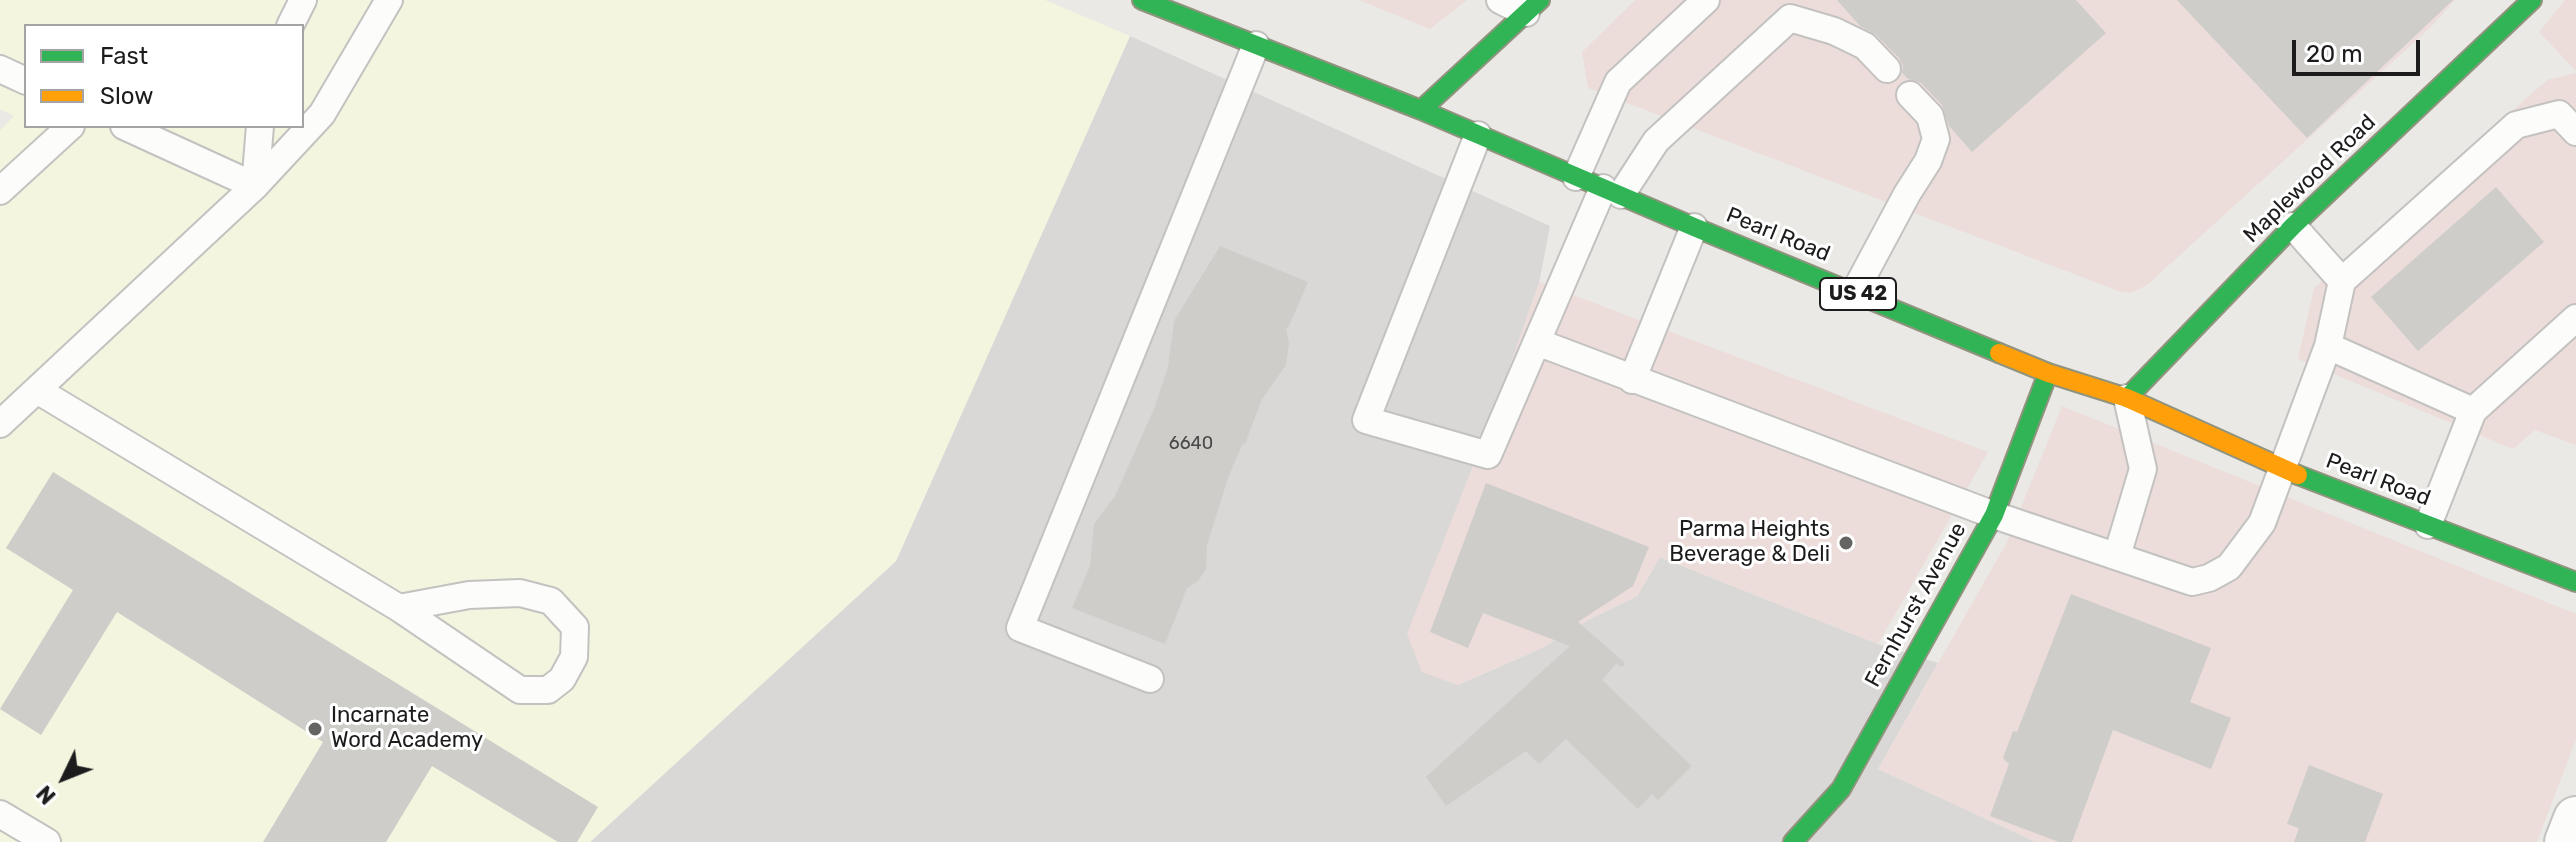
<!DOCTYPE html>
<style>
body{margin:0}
#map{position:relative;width:2576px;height:842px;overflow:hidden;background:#eae9e5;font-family:Rubik,sans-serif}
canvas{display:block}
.legend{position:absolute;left:24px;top:24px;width:280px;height:104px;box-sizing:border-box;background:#fff;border:2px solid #a4a4a4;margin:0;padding:10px 14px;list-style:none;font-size:24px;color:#1c1c1c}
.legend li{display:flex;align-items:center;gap:16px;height:40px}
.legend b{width:40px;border:2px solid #a4a4a4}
.north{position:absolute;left:24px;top:738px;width:80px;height:80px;-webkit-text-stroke:6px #fff;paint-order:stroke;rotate:227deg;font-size:22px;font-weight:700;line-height:32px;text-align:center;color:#1c1c1c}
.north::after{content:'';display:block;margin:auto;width:28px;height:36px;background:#1c1c1c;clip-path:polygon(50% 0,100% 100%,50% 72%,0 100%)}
.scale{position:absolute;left:2292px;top:40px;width:128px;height:36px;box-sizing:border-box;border:4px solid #1c1c1c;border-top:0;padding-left:10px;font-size:24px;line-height:28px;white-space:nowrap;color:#1c1c1c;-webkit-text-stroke:6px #fff;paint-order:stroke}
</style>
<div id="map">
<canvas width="2576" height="842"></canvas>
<ul class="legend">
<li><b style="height:10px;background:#30b455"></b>Fast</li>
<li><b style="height:10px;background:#ff9f0a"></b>Slow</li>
</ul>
<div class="north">N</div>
<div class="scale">20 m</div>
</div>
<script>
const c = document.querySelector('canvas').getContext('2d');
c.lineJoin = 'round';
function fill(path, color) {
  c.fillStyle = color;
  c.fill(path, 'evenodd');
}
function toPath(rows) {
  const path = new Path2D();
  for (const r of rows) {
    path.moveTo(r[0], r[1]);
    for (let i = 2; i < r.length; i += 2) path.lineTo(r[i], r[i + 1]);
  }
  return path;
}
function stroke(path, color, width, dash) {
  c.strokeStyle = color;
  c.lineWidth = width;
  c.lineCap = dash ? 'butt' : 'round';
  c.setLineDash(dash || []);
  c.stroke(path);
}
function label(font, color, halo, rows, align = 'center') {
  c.font = font + ' Rubik,sans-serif';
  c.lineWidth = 6;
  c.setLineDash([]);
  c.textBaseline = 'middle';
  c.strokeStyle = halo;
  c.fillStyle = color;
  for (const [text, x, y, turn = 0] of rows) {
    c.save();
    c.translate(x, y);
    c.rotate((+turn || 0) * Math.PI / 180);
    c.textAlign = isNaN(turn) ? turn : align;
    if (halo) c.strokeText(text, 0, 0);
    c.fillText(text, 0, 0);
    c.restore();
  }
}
fill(toPath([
 [1130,36,1550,226,1539,283,1495,409,1458,685,1542,648,1588,620,1637,596,1660,557,1878,644,1938,663,1878,769,2036,842,590,842,896,561]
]), '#d9d8d6');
fill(toPath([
 [1359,0,1467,0,1430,29],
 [1635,0,2455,0,2431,27,2147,285,2131,293,2121,292,1588,88,1582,52],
 [2565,0,2576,0,2576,71,2539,32],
 [2576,73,2576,445,2535,430,2513,449,2298,359,2314,288,2547,80],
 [1539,282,1988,452,1878,644,1660,557,1637,596,1588,620,1542,648,1457,685,1422,672,1407,634,1495,409],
 [2062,406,2576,614,2576,739,2537,842,2036,842,1878,769,2007,542]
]), '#ecddda');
fill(toPath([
 [0,0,1045,0,1130,36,896,561,590,842,0,842,0,130,14,116,0,109],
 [26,26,302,26,302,126,26,126]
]), '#f3f5df');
fill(toPath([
 [1837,0,2076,0,2106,33,1972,152,1949,126,1942,105,1921,83,1908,79,1902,73,1903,66,1899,58,1876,35,1860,26],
 [2177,0,2453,0,2307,138],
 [2496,187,2544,242,2418,351,2371,297],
 [1220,246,1308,282,1289,326,1286,329,1289,343,1286,365,1262,399,1245,444,1242,445,1228,478,1207,545,1206,569,1198,581,1187,588,1165,644,1072,608,1090,566,1094,524,1115,496,1154,409,1168,367,1174,321],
 [53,472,598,807,577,842,558,842,432,766,386,842,263,842,323,742,117,612,41,735,0,709,73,590,6,548],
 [1486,483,1649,547,1633,586,1578,622,1625,663,1623,667,1616,664,1602,680,1692,766,1658,800,1652,794,1638,809,1566,739,1539,764,1526,751,1446,806,1426,777,1570,646,1483,613,1468,648,1430,632],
 [2071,594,2211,648,2190,702,2231,718,2211,769,2113,730,2072,842,2059,842,1990,816,2009,764,2003,758,2013,731,2017,732],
 [2309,765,2383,794,2365,842,2294,842,2299,828,2287,824]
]), '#cecdca');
const lane = toPath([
 [1500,0,1526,13],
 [290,26,303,0],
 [0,69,26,81],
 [124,126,255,186],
 [1478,135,1366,420,1488,455,1603,188],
 [1576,177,1618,82,1706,0],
 [255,186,260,126],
 [0,191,71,126],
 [1621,195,1656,141,1790,18,1834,31,1865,46,1887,69],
 [2293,226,2342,281],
 [1854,293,1907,194,1928,161,1936,139,1930,116,1910,95],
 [1537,342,1994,515,2192,582,2209,578,2229,567,2262,523,2328,346,2342,281,2516,125,2559,114,2576,132],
 [2328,346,2473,411],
 [1632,380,1694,227],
 [37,390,399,608,469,595,520,593,551,601,575,627,574,657,562,679,548,690,520,690,399,608],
 [0,424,255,186,322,114,389,0],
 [2428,525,2473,411,2576,318],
 [2117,556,2143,469,2127,398],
 [1150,679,1020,628,1256,45],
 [0,814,47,842]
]);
const street = toPath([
 [2567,842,2576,819]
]);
const fast = toPath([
 [1142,0,1421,110,1694,227,1999,353],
 [1421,110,1540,0],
 [2127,398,2293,226,2532,0],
 [2298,475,2576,582],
 [1793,842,1841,789,1994,515,2048,373]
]);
const slow = toPath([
 [1999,353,2048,373,2127,398,2298,475]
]);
stroke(lane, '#c3c2c1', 30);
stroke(street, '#c3c2c1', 48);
stroke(fast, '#90937e', 22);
stroke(slow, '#90937e', 22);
stroke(lane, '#fcfcfb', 26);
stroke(street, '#fcfcfb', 44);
stroke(fast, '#30b455', 18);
stroke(slow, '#ff9f0a', 18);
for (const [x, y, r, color] of [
 [1846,543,8,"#646462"],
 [315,729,8,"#646462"]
]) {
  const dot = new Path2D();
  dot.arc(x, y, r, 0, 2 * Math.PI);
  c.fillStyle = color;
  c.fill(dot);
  stroke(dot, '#fff', 3);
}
label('18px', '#484848', null, [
 ["6640",1191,444]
]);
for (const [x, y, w] of [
 [1858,294,76]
]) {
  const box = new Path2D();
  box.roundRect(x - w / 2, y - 16, w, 32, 6);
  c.fillStyle = '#fff';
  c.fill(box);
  stroke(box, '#1c1c1c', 2);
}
label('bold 20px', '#1c1c1c', null, [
 ["US 42",1858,294]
]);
label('22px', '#1c1c1c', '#fff', [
 ["Maplewood Road",2310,179,-44],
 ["Pearl Road",1778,235,22],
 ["Pearl Road",2378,480,21],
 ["Fernhurst Avenue",1916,605,-61]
]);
label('22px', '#1c1c1c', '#fff', [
 ["Parma Heights",1830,530],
 ["Beverage & Deli",1830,555],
 ["Incarnate",331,716,"left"],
 ["Word Academy",331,741,"left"]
], 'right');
</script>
